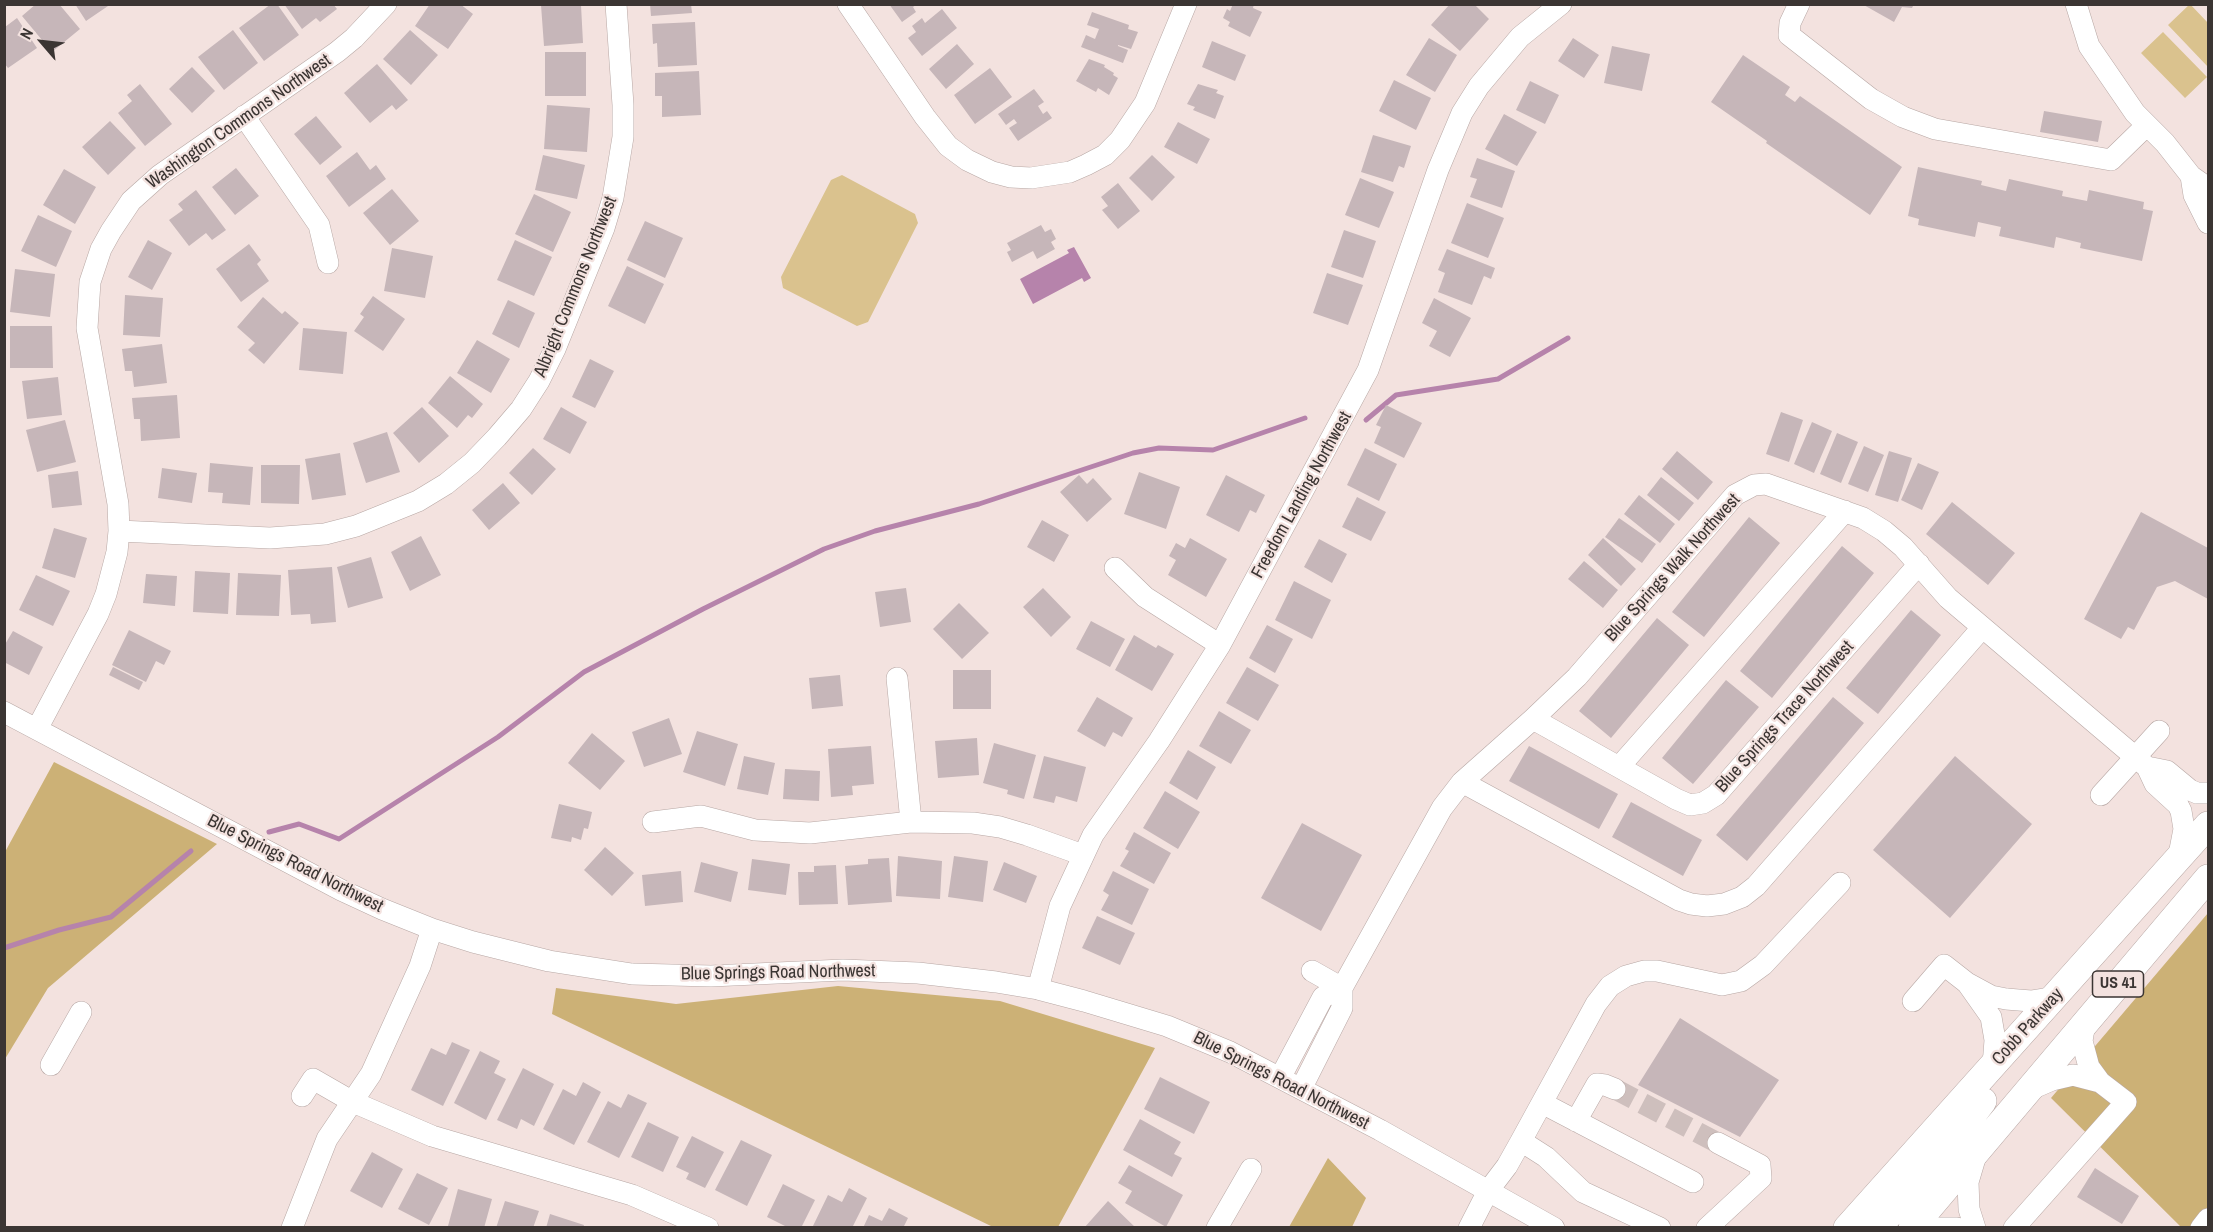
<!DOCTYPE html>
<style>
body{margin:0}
#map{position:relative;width:2213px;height:1232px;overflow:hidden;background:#f3e2df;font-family:"Archivo Narrow",sans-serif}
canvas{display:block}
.frame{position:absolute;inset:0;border:6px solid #3b3533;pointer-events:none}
.north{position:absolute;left:12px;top:12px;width:60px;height:60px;-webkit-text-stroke:4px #f3e2df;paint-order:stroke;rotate:298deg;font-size:16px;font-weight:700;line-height:24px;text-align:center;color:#3b3533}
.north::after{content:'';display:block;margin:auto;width:21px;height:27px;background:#3b3533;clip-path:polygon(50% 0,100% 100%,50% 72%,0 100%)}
</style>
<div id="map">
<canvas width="2213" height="1232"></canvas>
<div class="frame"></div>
<div class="north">N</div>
</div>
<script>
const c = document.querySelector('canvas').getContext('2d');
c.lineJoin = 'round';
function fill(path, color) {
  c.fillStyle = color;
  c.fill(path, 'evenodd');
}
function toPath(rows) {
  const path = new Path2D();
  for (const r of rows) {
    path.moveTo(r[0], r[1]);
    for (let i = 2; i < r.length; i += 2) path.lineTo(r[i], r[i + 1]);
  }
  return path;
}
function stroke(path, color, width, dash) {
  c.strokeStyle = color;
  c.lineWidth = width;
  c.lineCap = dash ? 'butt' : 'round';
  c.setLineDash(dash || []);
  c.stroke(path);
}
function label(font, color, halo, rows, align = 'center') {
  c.font = font + ' "Archivo Narrow",sans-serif';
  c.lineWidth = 4.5;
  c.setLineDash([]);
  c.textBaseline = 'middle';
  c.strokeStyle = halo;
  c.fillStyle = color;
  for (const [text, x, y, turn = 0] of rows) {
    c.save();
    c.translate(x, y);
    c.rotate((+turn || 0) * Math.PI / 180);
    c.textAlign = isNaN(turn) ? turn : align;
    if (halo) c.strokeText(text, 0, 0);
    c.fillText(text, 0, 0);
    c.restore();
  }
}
fill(toPath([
 [2190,4,2208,23,2208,67,2168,25],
 [2163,32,2207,77,2185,98,2141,53],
 [842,175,915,214,918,223,868,322,857,326,783,288,781,277,831,180]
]), '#dac28e');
fill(toPath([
 [54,762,217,844,48,988,5,1059,5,852],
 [2208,913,2208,1227,2181,1227,2051,1098],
 [838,986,1000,1001,1155,1048,1058,1227,993,1227,552,1014,556,988,676,1004],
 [1328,1158,1366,1198,1352,1227,1289,1227]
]), '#ccb176');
fill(toPath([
 [1074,247,1091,278,1084,282,1082,278,1033,304,1020,279,1069,253,1067,250]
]), '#b683ab');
stroke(toPath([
 [1366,420,1396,395,1498,379,1568,338],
 [269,832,299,824,339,839,498,737,584,672,703,609,824,549,875,531,979,504,1133,453,1159,448,1213,450,1305,418],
 [4,948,59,930,111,917,191,851]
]), '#b683ab', 5);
fill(toPath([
 [36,4,59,4,80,29,52,52,22,16],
 [75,4,106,4,108,6,86,21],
 [271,4,277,4,299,35,264,61,239,28],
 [284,4,333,4,337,9,320,22,316,18,302,29],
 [430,4,460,4,473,14,448,49,415,26],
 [650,4,691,4,692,13,651,16],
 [889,4,917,4,913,7,916,12,902,22],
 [1233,4,1254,4,1253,8,1262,12,1250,37,1228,26,1230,22,1223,18,1227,9,1230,11],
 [1450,4,1474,4,1489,19,1460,51,1431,25],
 [1862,4,1914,4,1912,8,1902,7,1894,22],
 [541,5,581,5,583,43,544,46],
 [942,9,957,28,922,56,908,38,916,32,912,26,922,18,925,23],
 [1092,12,1129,25,1128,29,1138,32,1131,49,1118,45,1118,46,1128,50,1123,63,1081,47,1086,35,1095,39,1099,29,1087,25],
 [17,18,37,48,8,68,4,63,5,27],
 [695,22,697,65,658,67,657,43,653,44,652,24],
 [233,30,258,63,224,90,198,57],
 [410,30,438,55,411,85,383,59],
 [1429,38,1457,55,1435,92,1406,75],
 [1573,38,1599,55,1584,78,1558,61],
 [1212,41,1246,55,1235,81,1202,67],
 [957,44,974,64,946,89,929,69],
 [1612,46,1650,54,1642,91,1604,83],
 [545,52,586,52,586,96,545,96],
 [1743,55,1790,87,1785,95,1795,102,1800,96,1902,167,1870,215,1766,143,1767,141,1711,102],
 [1089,59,1105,65,1104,67,1114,73,1113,75,1118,78,1109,95,1098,88,1096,92,1076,81],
 [377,64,408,100,396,110,392,105,370,123,344,93],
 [192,67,215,91,192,113,169,89],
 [990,68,1012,97,975,124,954,95],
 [699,71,701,115,662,117,662,96,655,96,655,73],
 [1394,80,1431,98,1416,130,1379,111],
 [1530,81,1559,95,1545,124,1516,110],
 [140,84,172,124,145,146,118,113,132,101,127,95],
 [1198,84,1218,90,1216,93,1224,96,1215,119,1193,110,1195,107,1187,104],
 [1034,89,1044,102,1038,106,1043,114,1047,111,1052,118,1018,141,1009,128,1017,123,1014,119,1006,125,998,114],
 [547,105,590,108,587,152,544,149],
 [2044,111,2102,121,2098,142,2040,132],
 [1504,114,1537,132,1517,166,1485,149],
 [316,116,342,147,320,165,294,134],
 [110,121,136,148,108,175,82,147],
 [1178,122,1210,139,1197,164,1164,147],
 [1373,135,1411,146,1404,168,1399,166,1393,182,1361,172],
 [357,152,370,170,376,165,386,179,349,207,326,176],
 [543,155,585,165,577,199,535,190],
 [1152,155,1175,177,1152,201,1129,178],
 [1477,158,1515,171,1502,208,1470,197,1477,179,1470,177],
 [1918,167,1982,181,1981,185,2006,191,2009,179,2063,191,2062,196,2087,201,2089,190,2144,202,2143,209,2153,211,2142,261,2080,248,2081,243,2056,237,2054,248,1999,236,2001,227,1978,222,1975,237,1918,225,1919,219,1908,216],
 [236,168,259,196,235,215,212,187],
 [64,169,96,187,75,224,43,205],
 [1360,178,1394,192,1379,228,1345,215],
 [1118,183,1140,211,1118,229,1102,210,1108,206,1101,197],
 [392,189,419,221,390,245,363,213],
 [196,190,226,230,212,240,206,233,189,246,169,220,183,210,178,204],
 [534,194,571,212,553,252,515,234],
 [1467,203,1504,218,1488,258,1451,243],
 [38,215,72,231,56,267,21,251],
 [645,221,683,238,665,278,627,260],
 [1041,225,1045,232,1051,229,1056,239,1051,242,1055,249,1037,259,1033,251,1012,262,1007,252,1011,250,1007,243],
 [1344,230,1376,241,1363,278,1331,267],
 [148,240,172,253,152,290,128,277],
 [515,240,552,257,534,296,497,280],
 [249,244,261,260,257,264,269,281,241,302,216,269],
 [392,248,433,256,425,298,384,291],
 [1447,249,1495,268,1491,279,1484,276,1472,305,1438,292,1445,273,1438,270],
 [627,266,664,284,645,324,608,306],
 [15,269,55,274,50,317,10,312],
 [1327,273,1363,285,1348,325,1313,313],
 [125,295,163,298,160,337,123,335],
 [373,296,405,319,383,351,354,331,364,317,360,314],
 [263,297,282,314,285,311,299,323,264,364,248,350,255,343,237,327],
 [1434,298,1471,318,1450,357,1429,346,1437,331,1422,323],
 [508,300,535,313,519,348,492,334],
 [10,326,52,326,53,368,10,368],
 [303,328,347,332,343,374,299,370],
 [477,340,510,359,491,393,457,373],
 [162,344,167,383,134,387,132,371,125,371,122,349],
 [590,359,614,371,595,408,572,397],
 [450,376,483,404,472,418,468,415,457,428,428,403],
 [58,377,62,415,27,419,22,381],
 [177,395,180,438,141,441,140,419,134,419,132,398],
 [1386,405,1422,423,1404,458,1374,443,1381,427,1376,425],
 [422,407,449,436,419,463,393,433],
 [561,407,587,422,570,454,543,439],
 [1781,412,1803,420,1789,462,1766,454],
 [65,420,76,462,37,472,26,430],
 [1812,422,1832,431,1814,473,1794,464],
 [387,432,400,472,366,483,353,443],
 [1837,433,1858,442,1841,483,1820,474],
 [1864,446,1884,455,1868,492,1848,484],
 [533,448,556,469,532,495,509,473],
 [1365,448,1397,464,1379,501,1347,485],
 [1677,451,1713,482,1698,500,1662,469],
 [1889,451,1912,458,1898,502,1875,495],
 [340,453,346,495,312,500,305,459],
 [210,463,253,467,250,505,222,503,223,493,208,492],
 [1918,463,1939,472,1922,510,1901,500],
 [261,465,300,465,299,504,261,503],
 [162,468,197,473,192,503,158,498],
 [78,471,82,505,52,508,48,475],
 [1139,472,1180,487,1166,529,1124,514],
 [1079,475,1087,484,1093,478,1112,499,1087,522,1060,492],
 [1226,475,1265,495,1256,513,1250,510,1239,532,1206,515],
 [1661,477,1694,503,1679,521,1647,495],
 [503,483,520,503,489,530,472,510],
 [1639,495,1675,524,1660,543,1624,514],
 [1357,497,1386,512,1371,541,1342,527],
 [1952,502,2015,553,1988,585,1926,534],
 [2141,512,2208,548,2208,599,2175,581,2157,587,2134,630,2128,627,2121,639,2084,619],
 [1749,517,1780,543,1704,637,1672,612],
 [1619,518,1656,544,1642,563,1605,537],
 [1042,520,1069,535,1054,562,1027,547],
 [54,528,87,538,75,578,42,568],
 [421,536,441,575,410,591,391,552],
 [1190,538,1227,559,1206,597,1168,575,1176,560,1169,556,1176,543,1185,548],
 [1603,538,1636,569,1621,586,1588,555],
 [1319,539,1347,554,1332,583,1304,567],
 [1842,546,1874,573,1772,698,1740,671],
 [371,557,383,598,348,608,337,567],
 [1584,561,1618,590,1603,608,1568,579],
 [332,567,336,622,311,624,310,614,291,615,288,570],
 [195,571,230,573,228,614,193,612],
 [238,573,281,575,279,616,236,615],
 [146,574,177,576,175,606,143,603],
 [36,575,70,591,53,626,19,610],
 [1294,581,1331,600,1312,639,1275,620],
 [906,588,911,622,880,627,875,592],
 [1043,588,1071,617,1051,637,1023,607],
 [959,603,989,633,962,659,933,629],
 [1911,610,1941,635,1878,714,1846,688],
 [1657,618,1689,645,1611,738,1579,711],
 [1091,621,1125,639,1110,667,1076,649],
 [1267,625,1293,639,1275,673,1249,658],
 [129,630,171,651,164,665,156,661,146,682,112,665],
 [13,631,43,647,29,675,4,662,4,646],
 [1134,635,1156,648,1158,645,1174,654,1152,691,1115,670],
 [113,667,143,682,139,690,109,675],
 [1247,667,1279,685,1258,721,1226,703],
 [953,670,991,670,991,709,953,709],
 [840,675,843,706,812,709,809,678],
 [1726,680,1759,707,1693,784,1662,758],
 [1097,697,1133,718,1122,737,1113,732,1105,747,1077,731],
 [1833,697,1864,723,1747,861,1716,835],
 [1219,711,1251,730,1231,764,1199,746],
 [669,718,682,754,644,767,632,732],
 [697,731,738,744,725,786,683,772],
 [592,733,625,761,600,790,568,763],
 [977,738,979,775,938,778,935,741],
 [994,743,1036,755,1024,799,1007,794,1008,790,983,783],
 [871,746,874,784,852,786,853,795,831,797,828,749],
 [1529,746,1618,794,1599,829,1509,781],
 [1188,750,1216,767,1197,800,1169,783],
 [744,756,775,763,768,795,737,789],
 [1044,756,1086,767,1077,802,1056,796,1054,803,1033,798],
 [1955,756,2032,824,1950,918,1873,850],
 [785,769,820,771,819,801,783,799],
 [1165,791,1200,812,1178,849,1143,828],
 [1631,802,1702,840,1683,876,1612,837],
 [559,804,592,812,588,829,584,828,581,840,572,837,571,842,551,838],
 [1302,823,1362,855,1321,931,1261,898],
 [1134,832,1171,853,1154,884,1120,866,1129,851,1125,849],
 [605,847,634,873,612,896,584,870],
 [898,856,942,861,940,899,896,896],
 [954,856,988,861,983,902,948,897],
 [889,858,892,902,848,905,845,866,868,864,868,859],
 [752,859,790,864,786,895,748,890],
 [701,862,738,872,731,902,694,892],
 [1004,862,1037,876,1026,903,993,890],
 [836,865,838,904,799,905,798,872,814,872,814,866],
 [681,871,683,902,645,906,642,875],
 [1113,871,1149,889,1132,925,1101,910,1109,895,1103,891],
 [1097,916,1135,933,1120,965,1082,948],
 [1680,1018,1779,1080,1740,1137,1638,1085],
 [452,1042,470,1050,443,1106,411,1090,431,1048,446,1055],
 [480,1051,500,1061,494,1073,506,1079,486,1120,454,1103],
 [523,1068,554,1084,534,1126,521,1119,517,1129,497,1120],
 [1160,1077,1210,1102,1194,1134,1144,1109],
 [583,1082,601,1092,574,1145,543,1129,563,1089,576,1096],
 [628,1094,647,1103,619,1158,587,1142,608,1101,621,1108],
 [1140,1119,1181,1142,1174,1154,1182,1158,1172,1177,1123,1150],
 [648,1122,679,1137,663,1172,631,1157],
 [692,1136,724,1152,705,1188,686,1179,689,1173,676,1167],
 [741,1140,772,1155,747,1206,715,1190],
 [372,1152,403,1169,382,1208,350,1191],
 [1129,1165,1183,1195,1166,1227,1125,1203,1132,1191,1118,1183],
 [2095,1168,2139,1196,2122,1224,2077,1197],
 [417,1173,448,1188,429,1225,398,1209],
 [783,1184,815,1200,801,1228,789,1228,767,1217],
 [849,1188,867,1198,852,1228,812,1228,828,1195,842,1202],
 [458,1189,492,1199,484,1228,448,1226],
 [505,1201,539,1211,533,1228,496,1228],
 [1108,1201,1136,1228,1084,1228],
 [889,1208,908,1218,903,1228,863,1228,869,1215,882,1221],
 [550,1214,584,1225,583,1228,546,1228]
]), '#c6b6b9');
stroke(toPath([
 [1615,1089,1718,1143]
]), '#cebfbd', 21, [21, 10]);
const minor = toPath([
 [848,4,925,117,948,146,967,160,992,172,1011,177,1031,178,1070,172,1086,165,1105,155,1120,140,1145,103,1186,4],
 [1799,4,1790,23,1789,35,1871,99,1903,117,1935,129,2111,160,2147,125],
 [2076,4,2089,46,2135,113,2165,143,2191,176,2208,188],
 [244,116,319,225,328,263],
 [2191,176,2194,195,2208,223],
 [119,531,270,538,325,534,356,526,418,501,446,484,472,463,497,437,521,409,539,381,555,349,604,228,613,198,623,137,623,105,616,4],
 [1115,568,1145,597,1220,645],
 [897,678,911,822],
 [4,712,341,890,382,909,432,929,473,942,549,961,632,974,711,976,843,970,918,973,996,982,1038,989,1084,1001,1167,1026,1230,1052,1380,1130,1554,1228],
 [1533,719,1676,799,1690,805,1703,803,1716,795,1919,564],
 [37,729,98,614,106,594,117,552,119,531,118,504,87,328,90,282,101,249,111,231,131,201,160,175,337,52,354,38,386,4],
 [1619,767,1845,511],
 [2147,767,2167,771,2190,790,2197,793,2208,793],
 [1462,782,1679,900,1691,904,1707,906,1724,904,1742,897,1756,886,1982,628],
 [2101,795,2159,731],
 [653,822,701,816,755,830,810,833,911,822,973,823,1000,827,1027,835,1083,855],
 [1312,971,1342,988],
 [1038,989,1060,906,1093,835,1159,741,1220,645,1368,370,1438,170,1462,113,1479,86,1520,37,1561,4],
 [1913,1001,1944,965,1967,983],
 [51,1065,81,1012],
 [1993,1066,1995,1040,1991,1017,1967,983,1991,996,2006,999,2031,1001,2056,997],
 [1280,1078,1323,997,1342,988],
 [1301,1089,1342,1008,1342,988,1442,808,1462,782,1533,719,1577,677,1735,495,1754,485,1766,484,1863,518,1884,531,1903,547,1948,598,2147,767,2155,784,2178,805,2181,811,2184,829,2178,860],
 [2029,1090,2052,1080,2073,1075,2100,1082],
 [302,1096,313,1079,353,1102,432,1136,632,1195,708,1228],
 [1542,1103,1693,1182],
 [1576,1121,1597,1084,1605,1085,1615,1089],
 [1521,1141,1546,1157,1583,1192,1660,1228],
 [292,1228,327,1139,371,1074,420,966,432,929],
 [1217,1228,1251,1169],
 [1469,1228,1488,1191,1507,1166,1521,1141,1596,1004,1610,986,1626,976,1644,971,1657,971,1722,985,1741,981,1763,965,1840,883],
 [1707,1228,1761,1178,1760,1165,1718,1143],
 [1924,1228,1957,1228],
 [1975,1228,1969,1209,1968,1182,1976,1155],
 [2014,1228,2126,1102,2100,1082,2089,1067,2082,1041,2085,1022],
 [2201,1228,2208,1219]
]);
const major = toPath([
 [1847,1228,2208,825],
 [1878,1228,1958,1134,1983,1101],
 [1912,1228,2208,878]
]);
stroke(minor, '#b7a7a4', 22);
stroke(major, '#b7a7a4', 28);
stroke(minor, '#fff', 21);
stroke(major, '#fff', 27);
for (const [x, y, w] of [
 [2118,984,51]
]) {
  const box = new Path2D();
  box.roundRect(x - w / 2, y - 13, w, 26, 4.5);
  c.fillStyle = '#f3e2df';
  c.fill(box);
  stroke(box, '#3b3533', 1.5);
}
label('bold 16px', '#3b3533', null, [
 ["US 41",2118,984]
]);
label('18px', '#3b3533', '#f3e2df', [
 ["Washington Commons Northwest",239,122,-35],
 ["Albright Commons Northwest",576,287,-68],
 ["Freedom Landing Northwest",1302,495,-61],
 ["Blue Springs Walk Northwest",1673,568,-48],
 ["Blue Springs Trace Northwest",1785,717,-48],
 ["Blue Springs Road Northwest",295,864,27],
 ["Blue Springs Road Northwest",778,973,-1],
 ["Cobb Parkway",2028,1027,-48],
 ["Blue Springs Road Northwest",1281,1081,27]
]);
</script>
